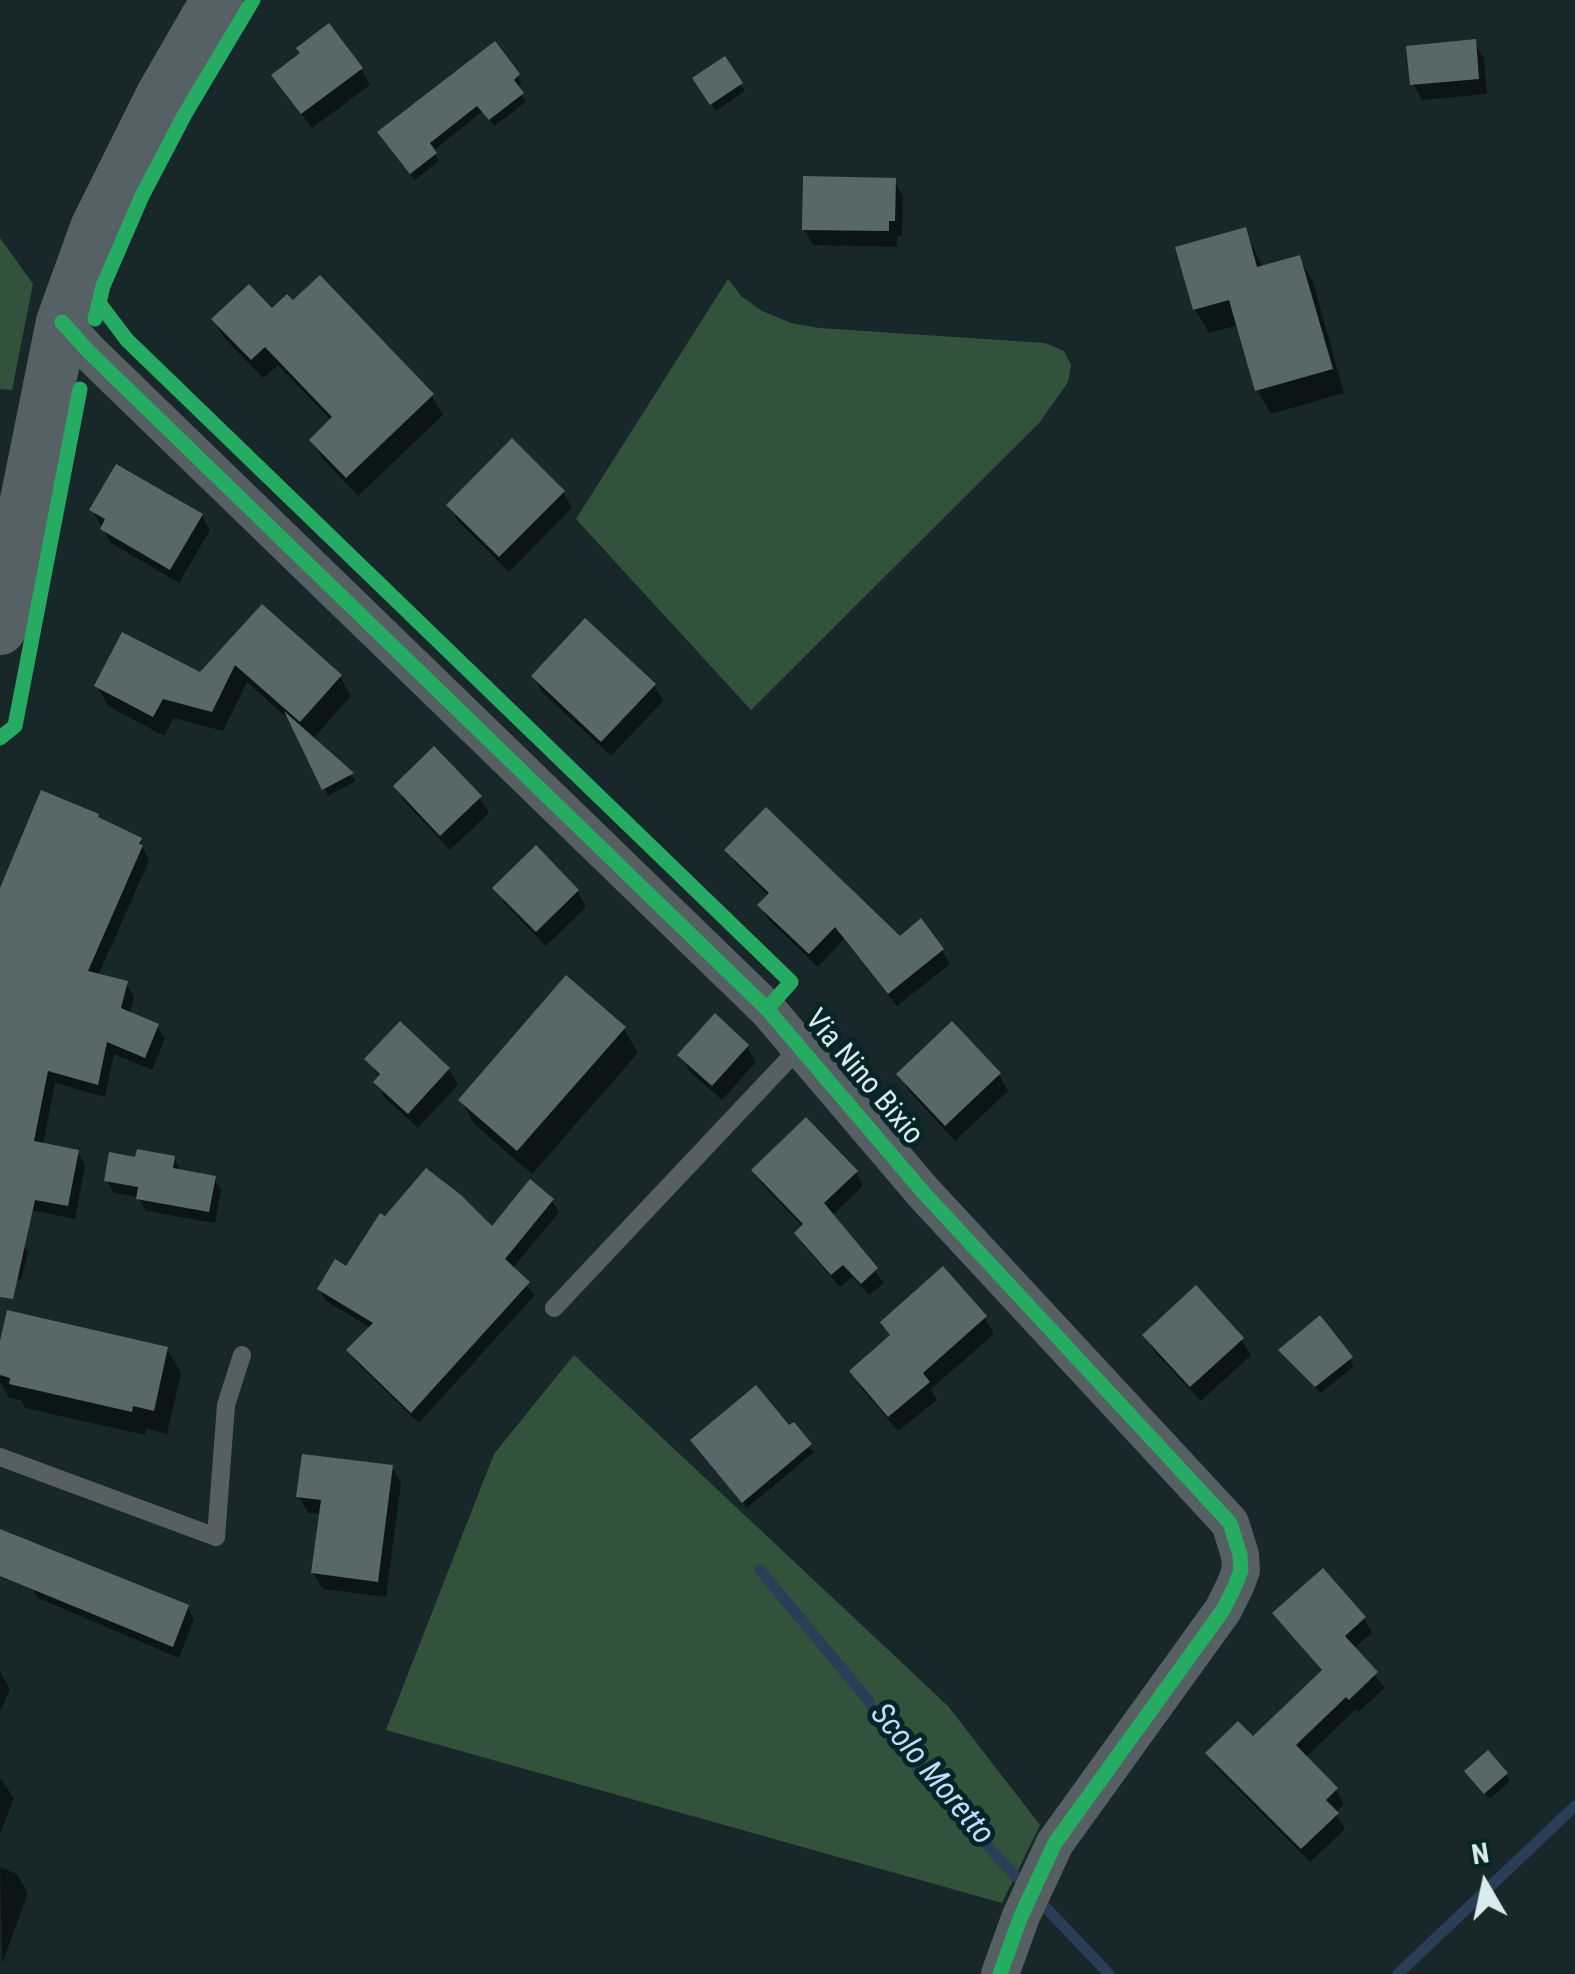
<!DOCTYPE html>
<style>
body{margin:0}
#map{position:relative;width:1575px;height:1974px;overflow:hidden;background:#18282a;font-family:"Roboto Condensed",sans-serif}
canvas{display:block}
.north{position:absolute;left:1435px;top:1834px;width:100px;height:100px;-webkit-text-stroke:8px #062528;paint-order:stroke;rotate:351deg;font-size:28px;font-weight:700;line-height:40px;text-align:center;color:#daebed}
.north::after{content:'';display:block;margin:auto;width:35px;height:45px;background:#daebed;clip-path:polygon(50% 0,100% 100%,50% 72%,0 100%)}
</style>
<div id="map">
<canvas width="1575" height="1974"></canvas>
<div class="north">N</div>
</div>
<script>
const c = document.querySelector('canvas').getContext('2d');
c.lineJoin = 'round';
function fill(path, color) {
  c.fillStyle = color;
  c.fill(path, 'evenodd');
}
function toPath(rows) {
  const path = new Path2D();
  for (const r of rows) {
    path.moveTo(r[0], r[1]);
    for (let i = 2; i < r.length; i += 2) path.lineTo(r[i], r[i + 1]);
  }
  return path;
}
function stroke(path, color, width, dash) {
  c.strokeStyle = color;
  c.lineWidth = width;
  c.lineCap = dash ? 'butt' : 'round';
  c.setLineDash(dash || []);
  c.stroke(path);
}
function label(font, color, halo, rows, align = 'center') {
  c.font = font + ' "Roboto Condensed",sans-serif';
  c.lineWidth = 10;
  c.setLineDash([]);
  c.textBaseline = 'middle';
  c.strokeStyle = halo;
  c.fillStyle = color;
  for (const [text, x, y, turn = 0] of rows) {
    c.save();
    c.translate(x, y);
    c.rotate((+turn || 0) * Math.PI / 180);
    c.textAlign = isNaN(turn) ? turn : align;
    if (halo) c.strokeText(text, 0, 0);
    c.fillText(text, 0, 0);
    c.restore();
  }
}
fill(toPath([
 [0,238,33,284,12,390,0,389],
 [728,279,741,296,762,311,791,323,819,328,1045,343,1064,351,1071,365,1068,382,1040,422,751,710,576,519],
 [574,1355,948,1706,1040,1825,1002,1903,386,1730,494,1454]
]), '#33523c');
fill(toPath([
 [1474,42,1484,58,1487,94,1422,100,1413,84],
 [495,45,522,83,516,88,526,102,494,126,483,111,433,151,439,161,415,180,385,140],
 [724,60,745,91,716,111,695,79],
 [361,69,370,85,312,128,284,91],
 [894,180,903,196,902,236,897,236,897,247,813,245,804,229],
 [1245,230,1263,268,1299,258,1313,282,1344,393,1271,414,1257,390,1239,325,1209,333,1195,309],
 [293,304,432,396,443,415,358,496,323,459,312,440,332,421,278,365,263,378,225,339,214,320,272,311],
 [563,492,572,508,509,572,458,521,449,505],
 [92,510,202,516,210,530,179,583,111,543],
 [262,607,340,677,351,696,312,740,356,781,328,796,289,720,247,682,223,731,174,718,164,736,108,706,97,686,201,675],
 [534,677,654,685,663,701,611,756,543,693],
 [396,786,479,797,489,813,450,850,405,802],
 [98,816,100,821,140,840,149,861,98,976,126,983,134,997,130,1014,157,1026,165,1039,152,1070,114,1054,105,1097,55,1083,43,1145,78,1152,85,1166,75,1219,30,1210,0,1170,0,895],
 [728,850,900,939,942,950,950,964,897,1006,844,939,818,967,768,919,760,905,769,896,736,864],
 [496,888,577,891,586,907,546,946,505,904],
 [624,1029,638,1053,532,1174,474,1124,461,1100],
 [747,1047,756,1062,722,1100,689,1071,680,1055],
 [368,1060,449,1069,458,1085,418,1128,385,1098,376,1082,380,1078],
 [899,1074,999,1075,1008,1091,955,1141,908,1090],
 [174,1158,182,1172,214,1178,221,1190,215,1223,146,1211,138,1197,114,1193,107,1180,137,1160],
 [754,1170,856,1173,863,1186,832,1216,884,1283,869,1295,852,1277,840,1287,804,1246,797,1233,803,1227,762,1184],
 [552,1201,559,1212,512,1269,535,1295,419,1423,356,1362,349,1351,371,1328,326,1301,320,1290,347,1269,492,1229],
 [0,1240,24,1246,28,1253,21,1280,0,1275],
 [943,1270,985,1318,994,1334,931,1389,937,1400,898,1431,861,1388,852,1372,891,1337,883,1323],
 [1145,1335,1242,1340,1251,1355,1201,1401,1154,1351],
 [167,1349,181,1373,167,1434,146,1428,145,1435,25,1408,21,1400,9,1398,0,1382,0,1353],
 [1285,1357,1350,1359,1354,1366,1321,1393],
 [789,1429,814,1452,747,1508,697,1448],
 [392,1467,401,1483,386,1597,323,1589,313,1573,321,1514,308,1513,299,1497],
 [31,1586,187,1607,194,1619,179,1658,38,1598],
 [1276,1613,1364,1619,1372,1633,1353,1649,1385,1688,1358,1712,1356,1709,1305,1758,1336,1790,1344,1804,1335,1813,1345,1829,1310,1862,1216,1767,1208,1753,1253,1740,1323,1672],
 [0,1671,10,1689,0,1712],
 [1506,1774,1510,1781,1490,1799,1471,1778],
 [0,1778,14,1798,0,1834],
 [0,1867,17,1874,28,1893,2,1964]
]), '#0007');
stroke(toPath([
 [760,1570,869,1701,880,1724,991,1850,1109,1974],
 [1398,1974,1575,1806]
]), '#2a3e58', 11);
fill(toPath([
 [329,23,363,68,301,114,271,75,300,53,296,48],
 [1476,39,1479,79,1410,85,1406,46],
 [495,41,520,74,514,80,524,93,489,120,477,106,430,143,437,153,410,174,377,132],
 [725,56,743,83,710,105,692,78],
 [803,176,896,178,895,221,889,221,889,231,802,230],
 [1246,227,1257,267,1300,255,1333,369,1255,391,1229,300,1193,310,1175,247],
 [320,275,434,394,346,478,309,440,332,417,265,347,251,360,211,319,249,284,272,308,287,294,293,300],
 [512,438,565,491,499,557,446,505],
 [116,464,203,514,170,570,100,529,105,519,89,510],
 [262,604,342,675,300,722,235,665,212,712,163,699,153,717,94,686,122,632,200,672],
 [585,618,656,684,601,742,531,676],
 [284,711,354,773,322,790],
 [434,746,482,796,440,836,393,786],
 [41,790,99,814,98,817,142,838,139,844,143,845,88,971,128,981,121,1008,159,1024,145,1058,107,1042,98,1085,48,1071,34,1141,79,1150,68,1206,35,1200,13,1299,0,1297,0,888],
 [766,807,900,936,921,918,944,949,888,994,835,927,809,954,757,905,769,893,724,850],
 [536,845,579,890,536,932,492,888],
 [566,975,626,1027,517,1151,458,1100],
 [715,1013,749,1045,712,1086,677,1055],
 [400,1021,450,1068,408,1114,373,1082,380,1074,364,1059],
 [952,1021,1001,1073,945,1126,896,1074],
 [806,1117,858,1171,824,1203,878,1268,861,1284,843,1265,831,1275,794,1233,803,1224,751,1170],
 [137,1149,175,1156,173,1168,216,1176,209,1212,136,1199,138,1187,104,1181,109,1152,135,1157],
 [426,1168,461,1195,492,1226,530,1179,554,1199,505,1259,530,1282,411,1413,346,1350,373,1323,317,1289,335,1259,346,1266,380,1213,385,1216],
 [943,1266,987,1316,923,1373,930,1382,888,1417,849,1371,890,1335,880,1322],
 [1196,1285,1244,1338,1190,1387,1142,1335],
 [7,1310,168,1347,154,1411,133,1406,132,1412,9,1384,10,1378,0,1375,0,1341],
 [1320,1315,1353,1357,1315,1387,1278,1350],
 [756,1385,789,1425,794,1422,812,1444,742,1503,690,1440],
 [302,1454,393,1465,378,1582,311,1573,321,1500,296,1497],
 [0,1529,189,1605,173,1647,0,1576],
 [1323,1568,1366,1617,1345,1636,1378,1672,1349,1700,1346,1697,1296,1745,1338,1788,1326,1800,1339,1813,1301,1849,1205,1753,1238,1721,1253,1736,1322,1670,1272,1613],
 [1488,1750,1508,1773,1484,1794,1464,1771]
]), '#576867');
stroke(toPath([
 [554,1308,801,1046],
 [0,1457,216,1537,226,1405,242,1355]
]), '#565f61', 18);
stroke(toPath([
 [62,322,88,351,767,1009,923,1192,1230,1523,1240,1555,1241,1570,1235,1586,1223,1610,1055,1843,1021,1916,1000,1974]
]), '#565f61', 38);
stroke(toPath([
 [0,629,62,322,96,228,161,97,217,0]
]), '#566165', 52);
stroke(toPath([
 [99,303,127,340,791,982,767,1009],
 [95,319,103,286,142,196,185,114,253,0],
 [62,322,88,351,767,1009,923,1192,1230,1523,1240,1555,1241,1570,1235,1586,1223,1610,1055,1843,1021,1916,1000,1974],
 [0,738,15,726,80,389]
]), '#26ab63', 15);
label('30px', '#daebed', '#062528', [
 ["Via Nino Bixio",863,1078,50]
]);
label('italic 32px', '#c3dafb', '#062528', [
 ["Scolo Moretto",931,1775,50]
]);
</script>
